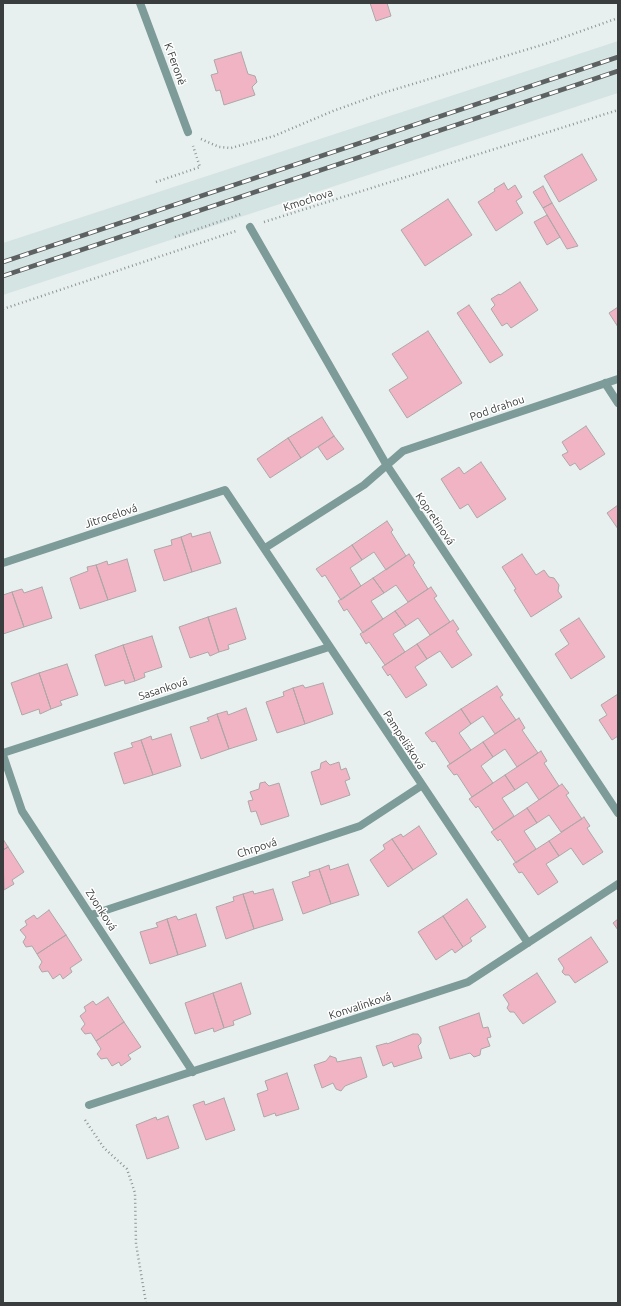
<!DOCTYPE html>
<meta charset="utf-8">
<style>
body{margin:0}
#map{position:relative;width:621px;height:1306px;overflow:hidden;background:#e8f0ef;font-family:Ubuntu,sans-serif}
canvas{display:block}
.frame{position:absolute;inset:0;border:4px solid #3a3d3d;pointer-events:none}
</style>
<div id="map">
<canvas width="621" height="1306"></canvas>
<div class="frame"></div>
</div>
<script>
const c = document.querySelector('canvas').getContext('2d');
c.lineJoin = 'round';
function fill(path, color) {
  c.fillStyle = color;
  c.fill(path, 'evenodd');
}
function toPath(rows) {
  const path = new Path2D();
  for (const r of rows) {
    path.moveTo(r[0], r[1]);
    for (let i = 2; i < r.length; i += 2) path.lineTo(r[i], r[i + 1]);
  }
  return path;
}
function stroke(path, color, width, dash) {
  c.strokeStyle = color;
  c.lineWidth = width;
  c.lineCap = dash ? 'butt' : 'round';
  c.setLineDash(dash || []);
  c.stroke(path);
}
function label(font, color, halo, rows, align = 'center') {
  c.font = font + ' Ubuntu,sans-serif';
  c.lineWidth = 3;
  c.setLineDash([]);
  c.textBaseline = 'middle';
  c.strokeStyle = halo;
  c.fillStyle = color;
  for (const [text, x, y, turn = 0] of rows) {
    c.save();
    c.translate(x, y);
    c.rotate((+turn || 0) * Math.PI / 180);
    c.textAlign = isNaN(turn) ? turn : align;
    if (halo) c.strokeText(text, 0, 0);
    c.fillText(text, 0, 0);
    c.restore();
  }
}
fill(toPath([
 [618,41,618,93,3,295,3,243]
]), '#d4e4e3');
const building = toPath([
 [370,3,387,3,391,16,376,21,370,3],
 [241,52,248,74,255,76,257,82,252,87,255,95,224,105,220,90,216,91,211,75,218,73,214,60,241,52],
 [582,154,597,180,559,202,544,176,582,154],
 [504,183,508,190,515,185,522,197,516,201,523,213,496,231,478,202,495,191,494,189,504,183],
 [543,186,552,203,543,208,533,192,543,186],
 [448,199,472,235,425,266,401,230,448,199],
 [552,203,578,246,567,249,547,215,543,208,552,203],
 [547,215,560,237,547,245,534,222,547,215],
 [520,282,538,310,511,328,507,323,502,326,491,309,495,305,491,299,499,294,500,295,520,282],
 [469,305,503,355,490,363,457,313,469,305],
 [618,307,618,327,609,313,618,307],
 [428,331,462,383,407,418,389,390,408,378,392,354,428,331],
 [322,417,334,436,301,458,288,438,322,417],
 [586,426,605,454,580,470,575,463,570,466,562,455,568,452,562,442,586,426],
 [334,436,344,449,327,460,318,447,334,436],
 [288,438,301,458,270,478,257,459,288,438],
 [481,462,506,499,477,518,468,504,460,509,441,479,459,467,464,474,481,462],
 [618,505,618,529,607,513,618,505],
 [387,521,393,530,391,532,406,556,386,570,374,552,362,560,352,545,387,521],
 [210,532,221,563,192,572,181,537,191,533,192,537,210,532],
 [181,537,192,572,164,581,154,550,172,545,171,540,181,537],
 [352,545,362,560,350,568,361,586,341,600,325,575,322,577,316,569,352,545],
 [409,554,415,563,413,565,428,589,408,602,396,585,384,593,373,578,409,554],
 [522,554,536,575,544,570,549,577,554,578,559,585,558,591,562,597,531,617,514,590,516,589,502,567,522,554],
 [127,559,136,591,108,600,96,565,107,561,108,565,127,559],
 [96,565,108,600,80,609,70,578,88,571,87,567,96,565],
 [373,578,384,593,371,601,383,619,363,633,347,609,344,611,338,601,373,578],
 [42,587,52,618,24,627,12,592,22,589,24,593,42,587],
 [431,587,437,596,434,598,450,622,430,635,418,618,406,626,395,611,431,587],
 [12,592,24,627,3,634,3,595,12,592],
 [236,608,246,639,228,645,229,649,219,652,208,617,236,608],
 [395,611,406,626,393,634,405,652,385,665,369,642,366,644,360,634,395,611],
 [208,617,219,652,210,656,208,652,190,658,179,627,208,617],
 [579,618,605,657,571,679,555,654,569,644,560,630,579,618],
 [453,620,459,629,456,631,472,655,452,668,440,651,427,659,417,644,453,620],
 [152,636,162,667,144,673,145,677,135,681,123,645,152,636],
 [417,644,427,659,415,667,427,685,406,698,390,674,388,676,382,667,417,644],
 [123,645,135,681,125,684,124,680,105,686,95,655,123,645],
 [67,664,78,695,60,701,62,705,51,709,39,673,67,664],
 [39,673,51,709,40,714,39,709,22,715,11,683,39,673],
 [323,683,333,714,305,724,293,688,303,685,305,688,323,683],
 [497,686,503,695,500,697,516,720,495,734,483,716,471,724,461,709,497,686],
 [293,688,305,724,277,733,266,702,284,696,283,692,293,688],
 [618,694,618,736,612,740,599,720,607,715,601,705,618,694],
 [246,708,257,740,229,749,217,714,227,711,228,715,246,708],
 [461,709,471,724,459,733,471,750,450,764,435,741,432,742,425,733,461,709],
 [217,714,229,749,201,759,190,727,209,721,207,718,217,714],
 [519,718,525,728,522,730,538,753,517,767,505,749,493,757,483,742,519,718],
 [171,734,181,766,153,775,141,740,151,736,152,740,171,734],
 [141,740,153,775,124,784,114,753,133,747,131,743,141,740],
 [483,742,493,757,481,766,493,783,472,797,457,774,454,775,447,766,483,742],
 [541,751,547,761,544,763,559,786,539,800,527,782,515,790,505,775,541,751],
 [326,761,330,765,339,762,341,770,346,768,350,779,345,781,350,795,321,805,311,772,320,769,321,763,326,761],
 [505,775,515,790,502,798,514,816,494,830,478,806,476,808,469,799,505,775],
 [265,782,269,786,279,783,289,816,261,825,256,811,251,812,248,801,253,800,250,792,259,789,260,783,265,782],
 [562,784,569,793,566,795,582,819,561,832,549,815,537,823,527,808,562,784],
 [527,808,537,823,524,831,536,849,516,863,500,839,498,841,491,832,527,808],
 [584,817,590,826,587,828,603,852,583,865,571,848,559,856,549,841,584,817],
 [419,826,437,854,413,870,392,839,401,834,403,837,419,826],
 [3,839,8,847,3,850,3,839],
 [392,839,413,870,388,887,370,860,385,849,383,845,392,839],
 [549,841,559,856,546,864,558,882,538,895,522,872,519,873,513,864,549,841],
 [8,847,24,872,12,880,14,884,4,890,3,850,8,847],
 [348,864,359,895,331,904,319,869,329,865,330,870,348,864],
 [319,869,331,904,303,914,292,882,310,876,309,872,319,869],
 [273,889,283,920,254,929,243,894,253,891,254,894,273,889],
 [243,894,254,929,226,939,216,907,234,901,233,897,243,894],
 [467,899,486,927,470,938,472,941,463,947,443,916,467,899],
 [49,910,66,935,37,954,32,946,26,947,23,942,26,937,20,930,27,925,25,921,34,915,37,919,49,910],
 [196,914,206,946,178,955,167,919,176,916,178,920,196,914],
 [443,916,463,947,455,953,452,949,436,960,418,932,443,916],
 [167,919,178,955,150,964,140,932,158,927,156,923,167,919],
 [618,919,618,930,613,923,618,919],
 [66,935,82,960,70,968,72,972,63,979,60,974,53,979,48,971,42,972,39,967,42,962,37,954,66,935],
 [591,937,608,962,575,983,569,975,565,975,562,972,564,968,558,959,591,937],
 [537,973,556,1002,523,1024,514,1012,510,1012,507,1008,509,1004,503,995,537,973],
 [241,983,251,1014,233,1021,234,1025,224,1028,213,993,241,983],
 [213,993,224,1028,214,1032,213,1028,195,1034,185,1003,213,993],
 [108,997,124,1022,96,1041,91,1033,85,1034,81,1029,85,1024,80,1016,86,1011,84,1007,93,1001,96,1005,108,997],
 [479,1013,483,1028,488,1027,491,1037,487,1038,490,1046,481,1049,480,1055,474,1057,470,1053,450,1059,439,1027,479,1013],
 [124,1022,141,1047,128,1055,131,1059,121,1066,119,1062,112,1066,107,1058,101,1059,97,1054,101,1049,96,1041,124,1022],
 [413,1034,418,1034,421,1038,421,1043,418,1046,422,1058,394,1067,392,1062,383,1066,376,1046,387,1043,387,1044,413,1034],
 [330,1056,336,1058,337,1062,361,1057,367,1077,345,1086,341,1091,336,1089,333,1083,322,1088,314,1065,326,1061,330,1056],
 [287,1073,299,1109,276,1116,275,1113,264,1117,257,1094,268,1090,265,1081,287,1073],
 [224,1098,235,1130,206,1140,193,1105,204,1101,205,1105,224,1098],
 [168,1116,179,1148,147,1159,136,1125,156,1117,157,1120,168,1116]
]);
fill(building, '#f0b4c5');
stroke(building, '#ada6a7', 1);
stroke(toPath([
 [201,139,219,147,231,148,274,136,333,111,383,93,545,44,618,18],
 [156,182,200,167,193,146],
 [264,222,618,110],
 [175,237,241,214],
 [3,309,236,231],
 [85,1120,104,1148,127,1169,135,1193,136,1244,146,1303]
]), '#8e9393', 2.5, [1, 3]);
stroke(toPath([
 [140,3,188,132],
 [250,227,386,464,618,813],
 [605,383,618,403],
 [265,548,364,485,403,451,618,379],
 [3,563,225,490,528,943],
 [3,753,329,647],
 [3,755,22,811,193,1072],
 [91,915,360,826,421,786],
 [89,1105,468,982,618,884]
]), '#7d9b98', 8);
const rail = toPath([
 [3,262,618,57],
 [3,276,618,71]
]);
stroke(rail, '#5d6161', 4.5);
stroke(rail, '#fff', 3, [9]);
label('11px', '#3a3d3d', '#fff', [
 ["K Feroně",175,64,70],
 ["Kmochova",308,200,-18],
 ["Pod drahou",497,408,-19],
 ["Jitrocelová",111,516,-18],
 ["Kopretinová",435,519,56],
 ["Sasanková",163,689,-18],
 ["Pampelišková",404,740,57],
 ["Chrpová",257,848,-18],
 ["Zvonková",101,910,57],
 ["Konvalinková",360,1006,-18]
]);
</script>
